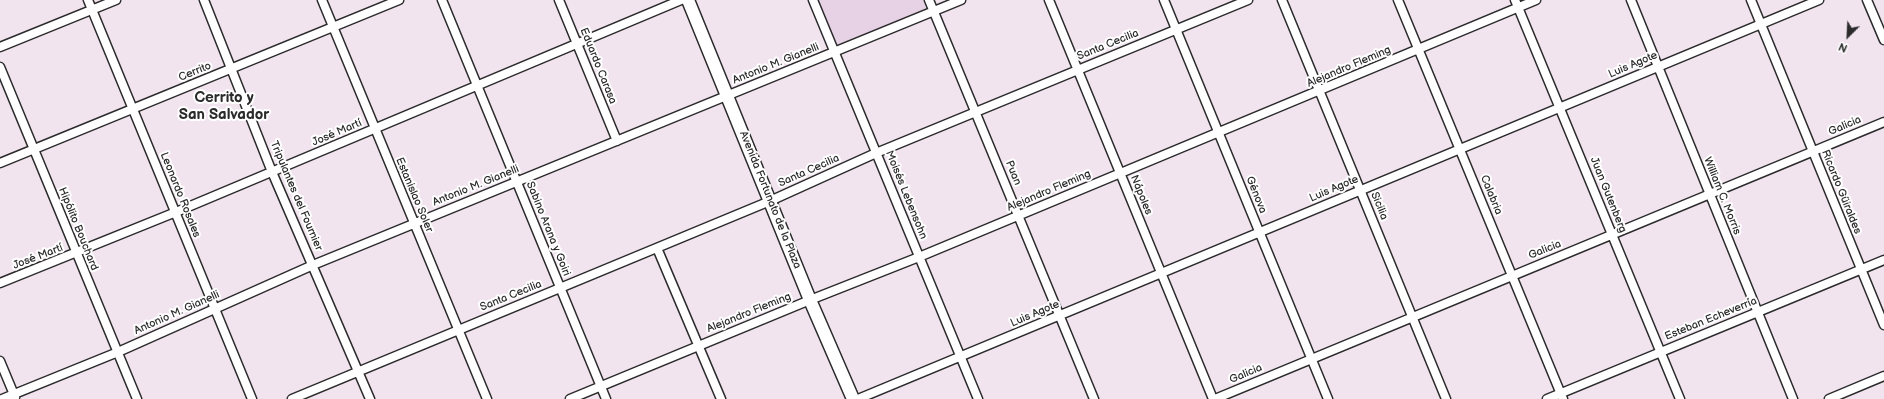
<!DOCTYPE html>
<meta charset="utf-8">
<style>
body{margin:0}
#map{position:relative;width:1884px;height:399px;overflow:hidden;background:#f1e4ef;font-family:"Balsamiq Sans",sans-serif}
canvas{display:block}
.north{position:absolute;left:1828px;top:16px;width:40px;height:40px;-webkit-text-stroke:3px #fff;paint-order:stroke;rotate:204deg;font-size:11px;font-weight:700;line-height:16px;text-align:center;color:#2b2b2b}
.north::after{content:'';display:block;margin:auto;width:14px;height:18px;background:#2b2b2b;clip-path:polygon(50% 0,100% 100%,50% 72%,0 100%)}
</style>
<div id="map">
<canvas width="1884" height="399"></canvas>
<div class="north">N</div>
</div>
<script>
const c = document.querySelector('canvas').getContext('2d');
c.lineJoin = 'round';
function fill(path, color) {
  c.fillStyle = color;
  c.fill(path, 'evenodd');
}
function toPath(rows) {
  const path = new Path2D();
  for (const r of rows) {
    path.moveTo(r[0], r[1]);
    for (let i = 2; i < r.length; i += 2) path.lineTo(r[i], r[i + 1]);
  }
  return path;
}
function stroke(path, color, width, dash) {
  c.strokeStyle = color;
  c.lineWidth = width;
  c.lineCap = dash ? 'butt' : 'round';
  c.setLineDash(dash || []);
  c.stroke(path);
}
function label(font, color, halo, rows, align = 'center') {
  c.font = font + ' "Balsamiq Sans",sans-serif';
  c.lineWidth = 4;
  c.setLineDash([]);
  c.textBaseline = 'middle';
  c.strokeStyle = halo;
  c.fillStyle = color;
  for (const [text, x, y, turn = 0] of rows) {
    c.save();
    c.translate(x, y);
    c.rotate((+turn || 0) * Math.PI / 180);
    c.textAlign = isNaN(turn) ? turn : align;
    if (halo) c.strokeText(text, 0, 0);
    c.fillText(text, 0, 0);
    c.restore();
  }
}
fill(toPath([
 [814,0,923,0,927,10,834,48]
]), '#e7d1e4');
const minor = toPath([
 [88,0,252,399],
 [204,0,272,172,370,399],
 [322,0,487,399],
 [442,0,606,399],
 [559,0,617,141],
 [813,0,978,399],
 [929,0,1094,399],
 [1049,0,1213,399],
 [1164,0,1328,399],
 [1282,0,1446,399],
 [1398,0,1563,399],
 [1515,0,1680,399],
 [1631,0,1793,399],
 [1751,0,1884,325],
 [1867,0,1884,40],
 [0,47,116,0],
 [0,67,137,399],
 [0,163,399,0],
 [657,248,721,399],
 [0,283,176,212,681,0],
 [0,361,15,397],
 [2,399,118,352,313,265,961,0],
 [292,399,770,201,876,153,1248,0],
 [570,399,810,300,919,257,1536,0],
 [858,399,1819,0],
 [1215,399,1884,122],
 [1547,399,1884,260],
 [1829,399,1884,376]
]);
const secondary = toPath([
 [688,0,810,300,853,399]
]);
stroke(minor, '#2b2b2b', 11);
stroke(secondary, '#2b2b2b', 15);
stroke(minor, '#fff', 8);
stroke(secondary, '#fff', 12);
label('11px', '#2b2b2b', '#fff', [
 ["Santa Cecilia",1108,45,-22],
 ["Antonio M. Gianelli",776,64,-22],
 ["Luis Agote",1633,65,-23],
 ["Eduardo Carasa",598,66,68],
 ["Alejandro Fleming",1349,67,-23],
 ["Cerrito",195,72,-22],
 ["Galicia",1845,126,-23],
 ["José Martí",337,133,-23],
 ["Santa Cecilia",809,171,-24],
 ["Puan",1013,173,68],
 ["Antonio M. Gianelli",476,186,-22],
 ["Luis Agote",1334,189,-23],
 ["Alejandro Fleming",1049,191,-23],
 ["Ricardo Güiraldes",1841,192,68],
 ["Leonardo Rosales",180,195,68],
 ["Estanislao Soler",414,195,67],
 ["Moisés Lebensohn",906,195,68],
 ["Nápoles",1141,195,68],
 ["Génova",1256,195,68],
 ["Calabria",1491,195,68],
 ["Juan Gutenberg",1608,195,68],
 ["Tripulantes del Fournier",296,196,67],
 ["William C. Morris",1722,196,68],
 ["Avenida Fortunato de la Plaza",770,200,68],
 ["Sicilia",1379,206,68],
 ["Hipólito Bouchard",78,229,68],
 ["Sabino Arana y Goiri",548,229,68],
 ["Galicia",1545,250,-22],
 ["José Martí",38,257,-21],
 ["Santa Cecilia",511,296,-22],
 ["Antonio M. Gianelli",177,313,-24],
 ["Alejandro Fleming",749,313,-22],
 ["Luis Agote",1035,314,-23],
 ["Esteban Echeverría",1711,319,-22],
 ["Galicia",1246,374,-23]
]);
label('bold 15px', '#2b2b2b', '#fff', [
 ["Cerrito y",224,98],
 ["San Salvador",224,115]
]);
</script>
